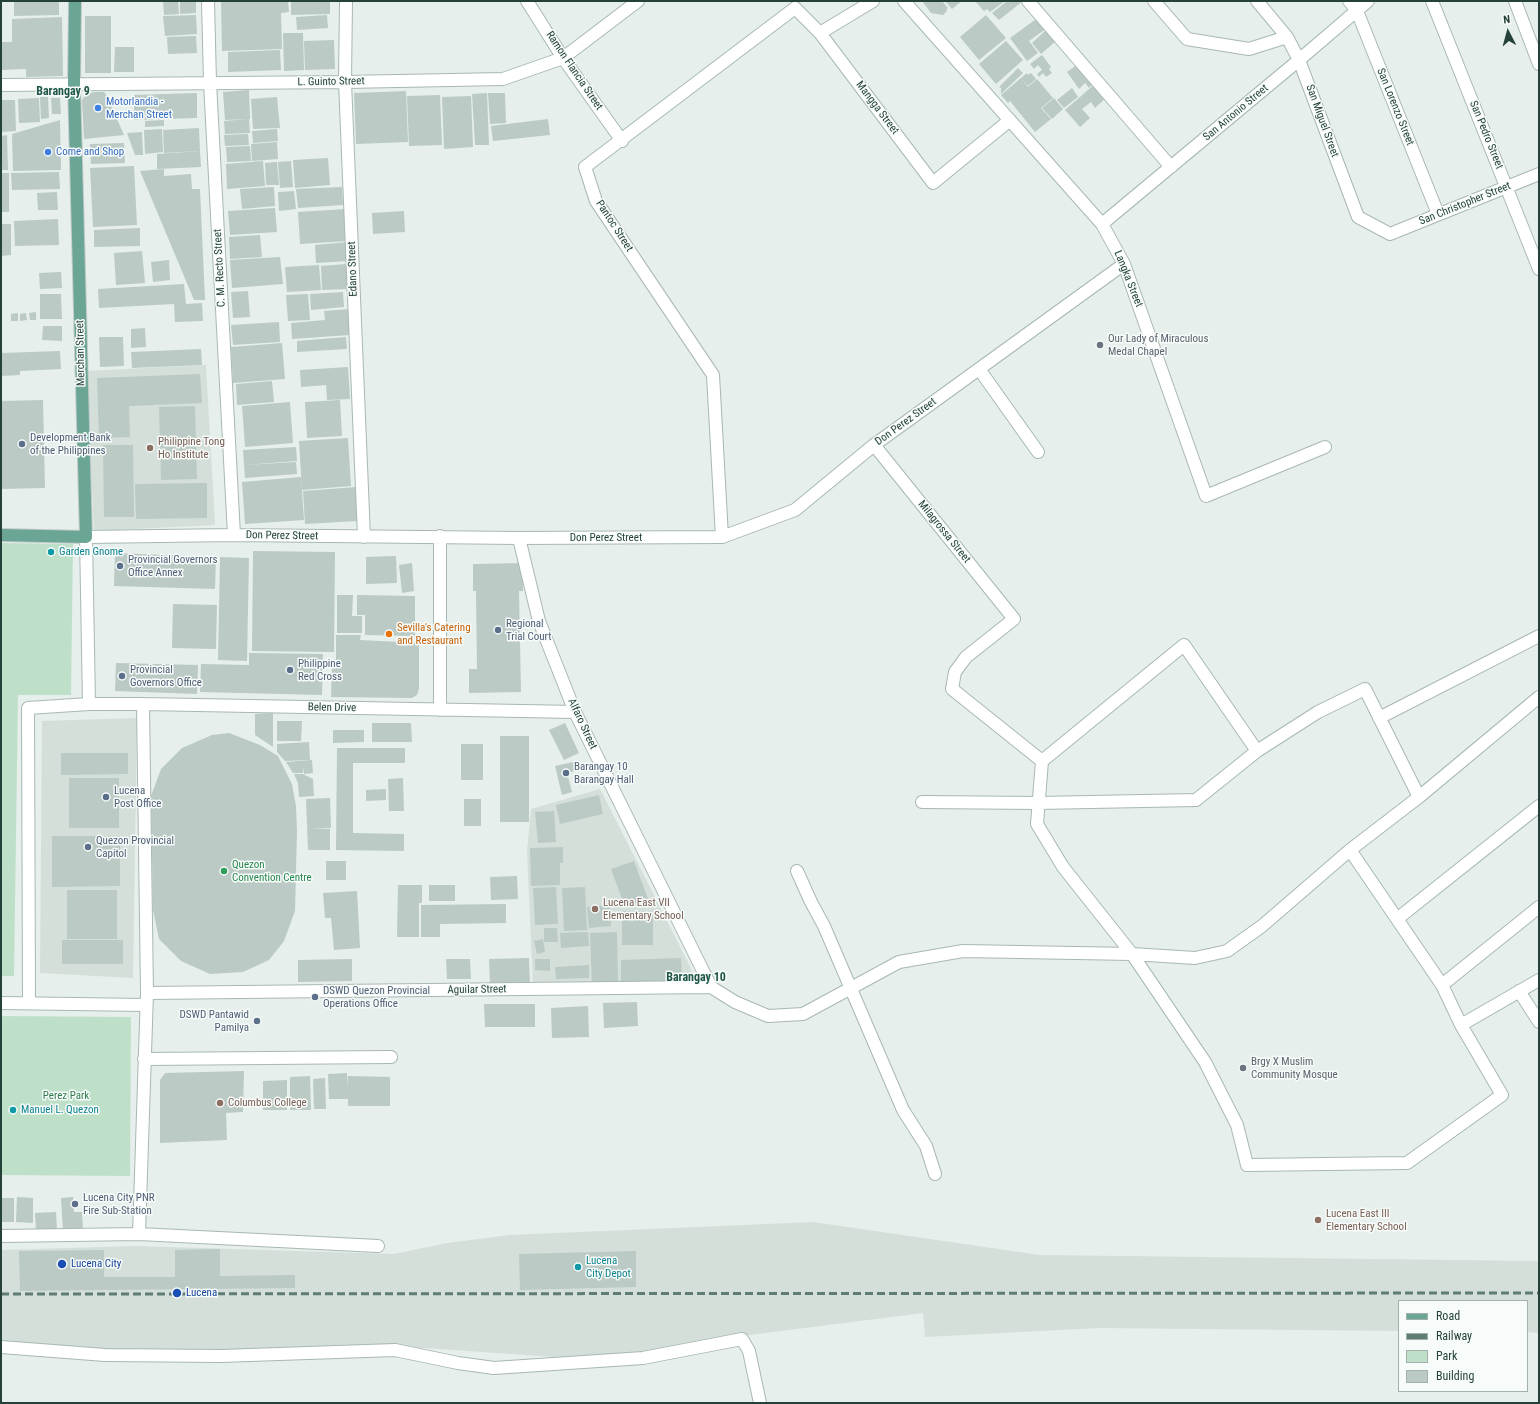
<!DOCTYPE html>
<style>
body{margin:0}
#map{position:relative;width:1540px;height:1404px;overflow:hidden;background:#e6efeb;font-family:"Roboto Condensed",sans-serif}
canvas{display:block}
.frame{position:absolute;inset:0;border:2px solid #24423a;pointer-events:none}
.legend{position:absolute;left:1398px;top:1300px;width:130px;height:92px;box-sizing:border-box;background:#f7fbf9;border:1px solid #a3b1ad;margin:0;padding:5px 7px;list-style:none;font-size:12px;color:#24423a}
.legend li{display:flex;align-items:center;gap:8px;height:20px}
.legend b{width:20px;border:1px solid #a3b1ad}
.north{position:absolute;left:1488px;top:12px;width:40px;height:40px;-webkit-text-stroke:3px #f7fbf9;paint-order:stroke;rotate:354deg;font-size:11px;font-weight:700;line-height:16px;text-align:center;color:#24423a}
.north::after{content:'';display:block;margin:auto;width:14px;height:18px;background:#24423a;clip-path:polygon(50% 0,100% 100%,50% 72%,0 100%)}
</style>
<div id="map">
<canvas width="1540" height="1404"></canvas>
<div class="frame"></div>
<ul class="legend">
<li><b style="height:5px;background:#6aa596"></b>Road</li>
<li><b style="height:5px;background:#5f7d75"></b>Railway</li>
<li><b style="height:11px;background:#bfe0c8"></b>Park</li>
<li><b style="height:11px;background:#bbcac4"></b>Building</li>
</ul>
<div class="north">N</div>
</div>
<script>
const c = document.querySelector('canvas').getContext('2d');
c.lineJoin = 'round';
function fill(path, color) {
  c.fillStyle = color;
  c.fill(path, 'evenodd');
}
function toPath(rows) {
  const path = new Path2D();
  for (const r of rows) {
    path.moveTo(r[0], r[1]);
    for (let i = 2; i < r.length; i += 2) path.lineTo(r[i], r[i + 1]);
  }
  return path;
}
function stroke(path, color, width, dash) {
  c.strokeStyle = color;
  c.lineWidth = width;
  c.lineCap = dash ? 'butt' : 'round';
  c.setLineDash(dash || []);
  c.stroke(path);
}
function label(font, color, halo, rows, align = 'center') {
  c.font = font + ' "Roboto Condensed",sans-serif';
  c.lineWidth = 3;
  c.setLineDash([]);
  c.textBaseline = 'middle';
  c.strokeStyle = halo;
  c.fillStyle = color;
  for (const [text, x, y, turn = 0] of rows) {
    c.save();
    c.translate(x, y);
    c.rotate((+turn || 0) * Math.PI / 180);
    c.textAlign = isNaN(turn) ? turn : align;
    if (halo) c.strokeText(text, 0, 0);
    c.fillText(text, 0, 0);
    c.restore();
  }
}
fill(toPath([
 [206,365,215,525,94,531,86,371],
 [137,718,133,978,40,973,42,721],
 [600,789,690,966,695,981,693,985,533,987,527,851,531,809],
 [813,1222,1040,1255,1539,1261,1539,1333,1527,1332,1527,1301,1399,1301,1399,1331,1099,1328,925,1337,923,1313,710,1340,640,1363,425,1348,197,1357,1,1343,1,1250,136,1246,394,1254,447,1243,510,1235]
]), '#d4dfda');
fill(toPath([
 [1,543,73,544,71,695,18,695,14,976,1,976],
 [1,1016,131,1017,130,1176,1,1175]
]), '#bfe0c8');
fill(toPath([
 [14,1,59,1,59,15,14,16],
 [163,1,178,1,179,14,164,15],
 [180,1,196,1,196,13,180,14],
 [221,1,288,1,289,12,281,13,282,49,222,51],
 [291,1,330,1,330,14,291,15],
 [922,1,942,1,948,8,946,10,947,11,943,15,931,13],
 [945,1,962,1,952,9],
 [975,1,1005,1,990,12,987,9,984,11],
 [1007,1,1023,1,999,20,992,13],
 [196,15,197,34,165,36,163,16],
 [327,15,328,28,297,30,296,17],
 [986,15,1006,38,979,60,960,37],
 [85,16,111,16,111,73,85,73],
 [62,17,63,76,26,77,26,69,1,70,1,42,12,42,12,19],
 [1039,17,1047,28,1029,41,1038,53,1027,61,1010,38],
 [1046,30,1056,41,1041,54,1032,43],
 [283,33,303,33,304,70,284,71],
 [196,36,197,53,168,54,167,37],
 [334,40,335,69,305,70,304,41],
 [1006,41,1023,60,996,84,979,64],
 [115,47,134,47,134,72,114,72],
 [280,50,281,70,228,72,228,52],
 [1042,55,1051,67,1049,69,1052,73,1046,77,1043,73,1039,77,1037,74,1042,70,1038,65,1034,69,1030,64],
 [1078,64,1092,85,1089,88,1085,83,1079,89,1067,72],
 [1018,68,1023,73,1001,94,1001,88,999,87],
 [1027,73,1028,75,1031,73,1036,79,1028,86,1021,78],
 [1021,78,1028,87,1037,79,1053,98,1041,108,1051,119,1035,132,1010,101,1008,103,1001,95],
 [1096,83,1108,96,1095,108,1091,102,1082,109,1090,118,1080,127,1065,110],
 [1072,88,1078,97,1064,108,1057,100],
 [249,90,250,119,225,120,223,92],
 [406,91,408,142,356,144,354,93],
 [96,92,104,92,107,96,124,135,84,139,82,100,87,93],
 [197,93,197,118,134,120,134,95],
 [487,93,489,145,475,145,472,94],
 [488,93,505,93,506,123,490,124],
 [440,95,442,145,409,146,407,96],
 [471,96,473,147,444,149,442,97],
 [40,97,48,97,49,118,41,119],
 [277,97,280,128,253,129,251,99],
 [39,98,40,122,19,123,18,99],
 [51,98,60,98,61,114,52,114],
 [1054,98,1063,109,1052,119,1042,108],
 [1,100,15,100,16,131,1,132],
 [249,119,250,133,225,134,224,121],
 [548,119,550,135,493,141,491,126],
 [60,120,61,170,13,171,12,134],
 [164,120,164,126,145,127,145,121],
 [199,128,200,151,164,153,163,130],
 [162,129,163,152,145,154,144,130],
 [277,129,278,141,253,143,252,131],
 [142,132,143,155,135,155,127,133],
 [248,134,249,145,225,146,224,135],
 [7,135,8,170,1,170,1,136],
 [277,142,278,159,252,161,251,144],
 [124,143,125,163,91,164,90,144],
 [250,146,251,161,227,162,226,147],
 [200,151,201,167,157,169,157,154],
 [328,158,330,185,295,188,293,160],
 [263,161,265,186,227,189,226,164],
 [291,161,293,187,280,188,278,162],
 [277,162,279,185,266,185,265,163],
 [134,166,137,225,93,227,90,168],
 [164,169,164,176,191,174,192,189,200,189,205,300,194,300,140,171],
 [59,172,60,189,12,190,11,173],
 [1,173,9,173,9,212,1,212],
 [274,187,275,206,242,209,240,189],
 [342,187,343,205,298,208,296,189],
 [294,191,296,209,279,211,278,192],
 [57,192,58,210,38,210,37,193],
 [275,208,277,232,230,235,228,211],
 [346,209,348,241,300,244,298,212],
 [404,211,405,232,373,234,372,213],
 [58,219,59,245,15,246,14,221],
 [1,224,11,224,11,255,1,256],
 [140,228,140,246,94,247,94,230],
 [260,235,262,257,230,259,229,237],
 [348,242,349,261,316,263,315,245],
 [142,251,145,283,116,285,114,253],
 [280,257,283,284,232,288,230,260],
 [169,260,170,280,153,282,151,262],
 [346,264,348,289,322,290,321,266],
 [319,265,321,290,287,292,285,267],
 [61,272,62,288,40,289,39,273],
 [184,284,186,304,202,303,203,321,175,322,174,304,99,308,98,289],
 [248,291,250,317,233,318,231,292],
 [343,292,344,307,311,310,310,294],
 [40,294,61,294,62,319,40,319],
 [308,294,310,320,288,321,286,295],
 [349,309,350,335,292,339,291,323,325,320,324,311],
 [36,312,36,320,30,320,29,313],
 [18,313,18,321,11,321,11,314],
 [26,313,27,320,20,321,20,314],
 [279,322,280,342,233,345,231,325],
 [43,326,62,326,62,341,42,340],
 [145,328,146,347,131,348,131,329],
 [99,337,123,337,124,366,100,367],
 [346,337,347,349,297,352,297,341],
 [282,343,285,379,233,383,231,347],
 [201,349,202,365,132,368,131,352],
 [60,351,61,369,20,371,20,375,1,376,1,353],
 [348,367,350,399,327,400,326,385,301,387,300,370],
 [200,374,202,403,129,406,130,437,99,438,97,378],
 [272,381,274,402,237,405,236,384],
 [43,400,45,488,1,489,1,401],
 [340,400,342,436,307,438,305,402],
 [290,402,293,443,245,447,242,406],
 [195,406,197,479,161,480,159,407],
 [348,438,351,486,302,490,299,441],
 [103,445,133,445,134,517,104,517],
 [296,447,297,461,244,465,243,450],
 [296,462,297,474,245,478,244,465],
 [301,477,304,520,245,524,242,482],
 [207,483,207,518,136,519,135,484],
 [356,487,358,521,305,524,303,491],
 [253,551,335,552,334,652,252,651],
 [115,553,216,557,215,589,114,586],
 [396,556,397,583,366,584,366,557],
 [220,557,249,558,247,661,218,660],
 [412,563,414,591,402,593,399,565],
 [523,563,523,591,519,591,521,692,469,693,469,669,477,669,476,591,473,591,473,564],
 [337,595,353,595,352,616,362,616,362,633,337,633],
 [357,595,415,596,415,636,365,635,365,615,357,615],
 [173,604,217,605,216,649,172,648],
 [336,635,361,635,360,640,419,643,419,689,417,695,412,698,331,697,332,666,336,665],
 [249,653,323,654,322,695,200,692,201,664,249,665],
 [116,663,198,665,197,694,115,691],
 [273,713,273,747,255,735,255,714],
 [277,721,302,721,301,741,277,741],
 [372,723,411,723,412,742,372,742],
 [565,723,579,753,564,760,549,730],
 [333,730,364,730,364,742,333,743],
 [229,733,260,745,278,756,292,784,296,806,297,831,295,911,284,941,269,960,243,972,210,974,181,961,159,939,153,910,151,796,161,769,182,748,212,735],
 [500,736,529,736,529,822,500,822],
 [309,742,310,760,285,761,277,752,277,744],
 [461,744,483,744,483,780,461,780],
 [337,748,405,748,405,763,353,763,353,833,404,834,404,851,336,850],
 [61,753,128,753,128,774,61,775],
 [312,760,313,773,304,774,304,767,303,773,293,773,286,762],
 [578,761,580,770,567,773,572,792,562,795,555,766],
 [294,774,303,774,313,779,314,796,299,797,298,783],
 [69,778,119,778,119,828,69,828],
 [403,778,404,811,389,811,388,779],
 [386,789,386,800,366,801,366,790],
 [599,795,603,814,560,824,556,805],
 [330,798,331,828,310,829,330,829,330,850,308,850,306,799],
 [464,799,481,799,481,826,464,826],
 [554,811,556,842,538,843,535,812],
 [52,836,120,836,120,886,52,887],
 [563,847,563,863,560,863,560,885,531,886,530,848],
 [326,861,346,861,346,880,326,880],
 [634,861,648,899,625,907,611,869],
 [517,876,518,899,491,900,490,877],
 [398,885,422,885,422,903,419,903,419,937,397,937],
 [429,885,455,885,455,901,429,901],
 [556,887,558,924,535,925,533,888],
 [585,887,587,930,564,931,562,888],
 [67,890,117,890,117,939,67,939],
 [357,891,360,948,334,950,331,918,325,918,323,893],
 [506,904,506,923,440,924,440,937,421,937,421,905],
 [610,905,611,926,589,928,587,907],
 [622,911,653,911,653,945,622,945],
 [544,928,557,928,558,942,544,942],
 [588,932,589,946,561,948,560,933],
 [617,932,618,984,592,985,590,933],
 [543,939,545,952,537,954,534,941],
 [62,940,123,940,123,964,62,964],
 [529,958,530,984,490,985,489,959],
 [681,958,682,981,621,982,621,960],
 [352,959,352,981,298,982,298,960],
 [446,959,470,959,471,979,447,979],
 [535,959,550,959,550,971,535,970],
 [589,965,589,978,556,979,555,967],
 [637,1002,638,1026,604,1028,603,1003],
 [484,1004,535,1004,535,1027,485,1027],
 [588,1006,589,1037,552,1038,551,1008],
 [244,1071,243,1112,226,1113,227,1140,160,1143,160,1080,165,1073],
 [347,1073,347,1086,348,1076,390,1077,390,1106,348,1106,348,1099,329,1099,328,1074],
 [310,1076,311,1110,290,1110,290,1077],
 [325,1078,326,1109,314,1109,313,1079],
 [287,1080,287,1110,263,1110,263,1081],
 [17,1197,33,1198,33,1223,16,1222],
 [73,1197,74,1212,82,1212,83,1229,63,1231,61,1198],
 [1,1198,14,1198,14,1222,1,1222],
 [56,1212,57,1230,36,1231,35,1213],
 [220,1249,220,1276,295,1275,295,1288,20,1291,19,1251,104,1250,104,1277,175,1277,175,1250],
 [636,1251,636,1287,520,1290,519,1254]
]), '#bbcac4');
const minor = toPath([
 [208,1,210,83,234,535],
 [346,1,345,82,364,537],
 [527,1,563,58,622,141],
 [904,1,1102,224,1124,264,1206,496,1325,447],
 [1028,1,1171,167],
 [1154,1,1187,39,1249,49,1287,37],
 [1257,1,1287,37,1299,60,1358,217,1390,234,1539,174],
 [1349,1,1357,11,1438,214],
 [1432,1,1539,269],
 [1515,1,1539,64],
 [820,33,873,1],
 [1,85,345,82,503,79,563,58,638,1],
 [1102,224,1299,60,1368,1],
 [979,369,1038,452],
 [874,445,1014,619,966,657,955,672,952,689,1042,761],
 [722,537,713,375,596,201,585,167,795,8,820,33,933,183,1010,120],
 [519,538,539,621,575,712,711,987],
 [89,704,86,537,234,535,519,538,722,537,795,510,874,445,1124,264],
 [440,710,440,536],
 [1379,718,1539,636],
 [922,802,1038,803,1196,800,1257,751],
 [1350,850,1442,985,1461,1025,1502,1095,1407,1163,1247,1165,1237,1125,1205,1062,1132,954,1063,867,1037,824,1042,761,1184,645,1257,751,1318,712,1365,689,1419,797],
 [797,871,811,902,824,926,903,1110,926,1146,935,1174],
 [1397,919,1539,806],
 [1442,985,1539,907],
 [711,987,735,1002,768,1016,803,1014,899,962,963,951,1132,954,1195,958,1227,951,1262,926,1350,850,1419,797,1539,697],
 [1519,991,1539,1022],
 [147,993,711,987],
 [1,1003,146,1005],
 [29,1003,28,708,89,704,143,704,575,712],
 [1461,1025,1539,980],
 [144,1059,391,1057],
 [139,1234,147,993,143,704],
 [1,1236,139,1234,378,1246],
 [1,1347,105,1355,221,1356,395,1350,458,1363,494,1368,643,1358,742,1339,749,1351,760,1403]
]);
const major = toPath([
 [1,535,86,537,74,85,75,1]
]);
stroke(minor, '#a8b8b2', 14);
stroke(major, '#c2cac8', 14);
stroke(minor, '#fff', 12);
stroke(major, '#6aa596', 12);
stroke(toPath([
 [1,1294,1539,1293]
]), '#5f7d75', 3, [8, 4]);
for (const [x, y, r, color] of [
 [98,108,4,"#3f7fe0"],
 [48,152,4,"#3f7fe0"],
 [1100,345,4,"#6b7280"],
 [22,444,4,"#5c6f8a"],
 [150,448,4,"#8d6e63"],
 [51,552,4,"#0f9aa8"],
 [120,566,4,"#5c6f8a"],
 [498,630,4,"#5c6f8a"],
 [389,634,4,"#e8710a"],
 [290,670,4,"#5c6f8a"],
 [122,676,4,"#5c6f8a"],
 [566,773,4,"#5c6f8a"],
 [106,797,4,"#5c6f8a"],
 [88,847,4,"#5c6f8a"],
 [224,871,4,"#2e9e5b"],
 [595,909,4,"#8d6e63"],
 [315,997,4,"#5c6f8a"],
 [257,1021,4,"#5c6f8a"],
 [1243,1068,4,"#6b7280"],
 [220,1103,4,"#8d6e63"],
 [13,1110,4,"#0f9aa8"],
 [75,1204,4,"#5c6f8a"],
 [1318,1220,4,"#8d6e63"],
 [62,1264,5,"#1a4fb4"],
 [578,1267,4,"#0f9aa8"],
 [177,1293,5,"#1a4fb4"]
]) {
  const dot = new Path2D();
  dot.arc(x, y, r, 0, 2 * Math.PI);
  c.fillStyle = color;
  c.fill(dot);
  stroke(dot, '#f7fbf9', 1.5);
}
label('11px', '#24423a', '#f7fbf9', [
 ["Ramon Flancia Street",574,71,56],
 ["L. Guinto Street",331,82,-1],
 ["San Lorenzo Street",1395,107,68],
 ["Mangga Street",877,108,53],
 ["San Antonio Street",1236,113,-40],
 ["San Miguel Street",1322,121,70],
 ["San Pedro Street",1486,135,68],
 ["San Christopher Street",1465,204,-22],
 ["Pantoc Street",614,226,57],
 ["C. M. Recto Street",220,268,-93],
 ["Edano Street",353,269,-92],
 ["Langka Street",1128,279,68],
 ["Merchan Street",81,353,-91],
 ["Don Perez Street",906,422,-36],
 ["Milagrossa Street",944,532,51],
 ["Don Perez Street",282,536,1],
 ["Don Perez Street",606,538],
 ["Belen Drive",332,708,1],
 ["Alfaro Street",582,724,65],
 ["Aguilar Street",477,990,-1]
]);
label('11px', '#366cbe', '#f7fbf9', [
 ["Motorlandia -",106,102],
 ["Merchan Street",106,115],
 ["Come and Shop",56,152]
], 'left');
label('11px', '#5b616d', '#f7fbf9', [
 ["Our Lady of Miraculous",1108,339],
 ["Medal Chapel",1108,352],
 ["Brgy X Muslim",1251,1062],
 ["Community Mosque",1251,1075]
], 'left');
label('11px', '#4e5e75', '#f7fbf9', [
 ["Development Bank",30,438],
 ["of the Philippines",30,451],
 ["Provincial Governors",128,560],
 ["Office Annex",128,573],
 ["Regional",506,624],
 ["Trial Court",506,637],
 ["Philippine",298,664],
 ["Red Cross",298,677],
 ["Provincial",130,670],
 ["Governors Office",130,683],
 ["Barangay 10",574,767],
 ["Barangay Hall",574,780],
 ["Lucena",114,791],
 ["Post Office",114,804],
 ["Quezon Provincial",96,841],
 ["Capitol",96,854],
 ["DSWD Quezon Provincial",323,991],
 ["Operations Office",323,1004],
 ["DSWD Pantawid",249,1015,"right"],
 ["Pamilya",249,1028,"right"],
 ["Lucena City PNR",83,1198],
 ["Fire Sub-Station",83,1211]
], 'left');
label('11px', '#785e54', '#f7fbf9', [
 ["Philippine Tong",158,442],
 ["Ho Institute",158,455],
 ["Lucena East VII",603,903],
 ["Elementary School",603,916],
 ["Columbus College",228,1103],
 ["Lucena East III",1326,1214],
 ["Elementary School",1326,1227]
], 'left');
label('11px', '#0d838f', '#f7fbf9', [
 ["Garden Gnome",59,552],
 ["Manuel L. Quezon",21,1110],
 ["Lucena",586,1261],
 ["City Depot",586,1274]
], 'left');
label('11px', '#c56008', '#f7fbf9', [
 ["Sevilla's Catering",397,628],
 ["and Restaurant",397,641]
], 'left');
label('11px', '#27864d', '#f7fbf9', [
 ["Quezon",232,865],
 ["Convention Centre",232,878]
], 'left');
label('11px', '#2d7a4b', '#f7fbf9', [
 ["Perez Park",66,1096]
]);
label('11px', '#164399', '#f7fbf9', [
 ["Lucena City",71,1264],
 ["Lucena",186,1293]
], 'left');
label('bold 12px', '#1f5548', '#f7fbf9', [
 ["Barangay 9",63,92],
 ["Barangay 10",696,978]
]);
</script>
